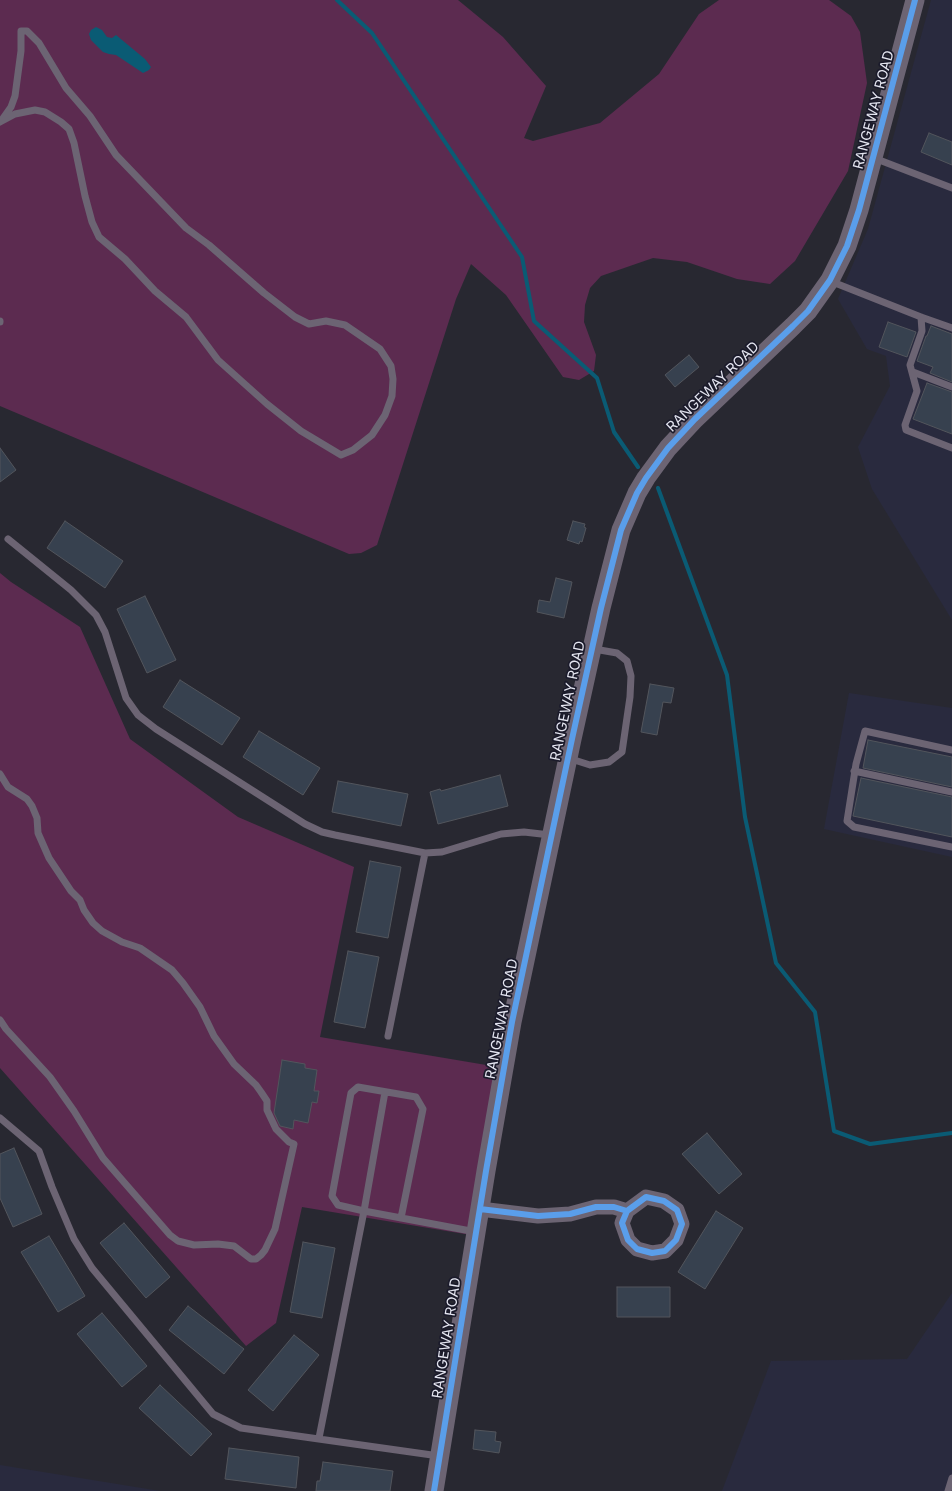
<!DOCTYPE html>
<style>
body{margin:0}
canvas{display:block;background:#282831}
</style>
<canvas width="952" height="1491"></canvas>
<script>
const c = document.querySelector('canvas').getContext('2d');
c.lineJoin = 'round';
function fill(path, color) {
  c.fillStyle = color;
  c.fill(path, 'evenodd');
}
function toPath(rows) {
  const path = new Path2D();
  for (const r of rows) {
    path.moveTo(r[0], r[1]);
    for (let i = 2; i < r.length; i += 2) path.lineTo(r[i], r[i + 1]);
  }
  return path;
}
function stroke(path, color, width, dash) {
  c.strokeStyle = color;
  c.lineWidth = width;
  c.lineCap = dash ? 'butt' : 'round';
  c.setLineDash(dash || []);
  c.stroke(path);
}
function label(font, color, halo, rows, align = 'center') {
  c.font = font + ' Inter,sans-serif';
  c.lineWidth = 3.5;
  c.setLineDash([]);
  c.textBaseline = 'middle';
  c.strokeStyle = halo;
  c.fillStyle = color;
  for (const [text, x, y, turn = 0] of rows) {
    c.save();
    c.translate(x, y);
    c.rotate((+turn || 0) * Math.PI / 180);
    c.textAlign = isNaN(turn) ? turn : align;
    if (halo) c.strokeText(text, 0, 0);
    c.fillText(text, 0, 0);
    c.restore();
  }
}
fill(toPath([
 [931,0,952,0,952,620,872,489,858,447,890,386,886,356,867,349,838,299,868,229],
 [849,693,952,708,952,857,824,829],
 [952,1293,952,1491,722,1491,771,1361,907,1359],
 [0,1465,160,1491,0,1491]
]), '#292a3e');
fill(toPath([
 [0,0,458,0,503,37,546,86,524,138,533,141,600,123,659,74,699,14,719,0,829,0,851,16,860,32,867,83,848,171,795,261,770,284,737,279,687,262,653,258,601,276,590,288,585,305,584,322,596,355,594,371,579,380,563,377,506,295,471,264,456,299,377,545,361,553,349,554,0,406],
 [0,573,11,582,80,627,130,739,238,817,354,867,320,1037,498,1067,471,1235,302,1207,276,1323,246,1346,0,1068]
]), '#5c2b50');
fill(toPath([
 [96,27,102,30,107,37,112,38,116,35,145,59,151,67,149,70,143,73,116,55,109,54,103,52,91,40,89,34,91,30]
]), '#0a5b74');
stroke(toPath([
 [337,0,372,33,522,257,534,321,597,378,614,432,638,467],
 [658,488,727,675,745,817,776,963,815,1012,834,1131,870,1144,952,1133]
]), '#0a5b74', 4);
const building = toPath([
 [929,133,952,142,952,165,921,152,929,133],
 [888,322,916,332,907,357,879,347,888,322],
 [931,326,952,334,952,382,930,373,933,367,917,361,926,336,927,336,931,326],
 [689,355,699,367,675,387,665,375,689,355],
 [927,383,952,392,952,434,913,419,927,383],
 [0,448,16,470,0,482,0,448],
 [65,521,123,561,105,588,47,548,65,521],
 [573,521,585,524,584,527,586,528,582,542,580,541,579,544,567,540,573,521],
 [556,578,572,582,564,618,537,612,539,600,550,602,556,578],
 [145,596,176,660,147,673,117,609,145,596],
 [180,680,240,718,222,745,163,707,180,680],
 [650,684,674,688,671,703,663,702,657,735,641,732,650,684],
 [259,731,320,768,303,795,243,757,259,731],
 [868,740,952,757,952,787,863,768,868,740],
 [500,775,508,806,438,824,430,792,440,789,441,791,500,775],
 [861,778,952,797,952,837,853,816,861,778],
 [338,781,408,794,401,826,332,812,338,781],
 [370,861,401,867,388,938,356,932,370,861],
 [348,951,379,957,365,1028,334,1022,348,951],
 [282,1060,305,1064,305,1068,317,1070,314,1091,319,1091,317,1103,312,1102,308,1123,294,1120,293,1129,280,1126,274,1113,282,1060],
 [707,1133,742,1174,719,1194,682,1154,707,1133],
 [14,1148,42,1214,13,1227,0,1198,0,1154,14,1148],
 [716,1211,743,1228,705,1289,678,1272,716,1211],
 [124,1223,170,1277,146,1298,100,1243,124,1223],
 [49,1236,85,1296,58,1312,21,1252,49,1236],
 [303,1242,335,1248,322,1318,290,1312,303,1242],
 [617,1287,670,1287,670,1317,617,1317,617,1287],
 [188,1306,244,1349,224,1374,169,1330,188,1306],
 [102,1313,147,1366,122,1387,77,1334,102,1313],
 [294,1335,319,1355,273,1411,248,1390,294,1335],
 [160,1385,212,1434,191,1456,139,1408,160,1385],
 [475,1430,496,1432,495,1441,501,1442,499,1453,473,1449,475,1430],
 [229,1448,299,1457,296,1488,225,1479,229,1448],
 [323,1462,393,1471,390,1491,316,1491,317,1481,320,1481,323,1462]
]);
fill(building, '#37414f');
stroke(building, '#52555c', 1);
stroke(toPath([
 [0,122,15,114,35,110,45,112,61,122,69,129,74,143,85,196,92,222,99,237,125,259,155,291,186,317,218,360,267,404,301,431,341,455,353,450,372,435,385,415,392,396,393,379,391,366,380,349,345,325,326,321,309,324,295,317,264,293,209,245,186,228,116,155,90,116,66,88,39,43,27,31,21,31,21,51,15,96,11,107,1,121],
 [874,158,952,188],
 [830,281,921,317,952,328],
 [921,317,922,331,910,365,917,391,905,425,906,430,952,448],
 [0,321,0,322],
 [913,372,952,387],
 [8,539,71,590,96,615,105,632,126,698,138,715,156,729,305,824,322,832,335,835,425,853,442,852,501,834,524,832,550,835],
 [952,750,865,731,856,764,847,821,854,827,952,847],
 [568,758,590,765,609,762,622,752,630,697,631,676,627,661,617,653,594,649],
 [854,771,952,792],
 [0,774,8,787,27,799,32,806,37,818,38,833,49,858,71,891,80,900,84,910,93,923,102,931,122,942,140,948,172,970,183,983,200,1007,214,1036,234,1064,256,1085,261,1092,267,1101,267,1110,276,1129,289,1142,294,1144,275,1229,265,1250,261,1255,256,1259,251,1259,234,1246,218,1244,194,1245,178,1241,170,1235,116,1173,103,1158,74,1111,50,1077,6,1029,0,1020],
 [388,1036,425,853],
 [0,1118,39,1151,52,1187,74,1239,92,1268,213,1414,241,1428,439,1456],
 [401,1218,423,1109,416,1097,358,1087,351,1093,332,1196,338,1205,364,1211,476,1232],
 [319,1438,364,1211,385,1092],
 [948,1491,952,1478]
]), '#6c6473', 7);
stroke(toPath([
 [480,1209,538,1216,570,1214,596,1207,614,1207,627,1211,622,1223,628,1240,637,1249,652,1253,665,1251,676,1240,682,1224,677,1210,664,1201,646,1197,627,1211]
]), '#6c6473', 15);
stroke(toPath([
 [434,1491,486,1171,512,1022,572,739,601,608,621,530,637,493,646,478,668,448,695,419,793,326,808,311,830,280,847,246,859,210,915,0]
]), '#6c6473', 19);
stroke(toPath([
 [480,1209,538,1216,570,1214,596,1207,614,1207,627,1211,622,1223,628,1240,637,1249,652,1253,665,1251,676,1240,682,1224,677,1210,664,1201,646,1197,627,1211],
 [434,1491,486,1171,512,1022,572,739,601,608,621,530,637,493,646,478,668,448,695,419,793,326,808,311,830,280,847,246,859,210,915,0]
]), '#5a9eea', 6);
label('14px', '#e4e5f0', '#1b1b2b', [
 ["RANGEWAY ROAD",874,110,-75],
 ["RANGEWAY ROAD",713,387,-44],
 ["RANGEWAY ROAD",568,701,-78],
 ["RANGEWAY ROAD",502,1019,-79],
 ["RANGEWAY ROAD",447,1338,-81]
]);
</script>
